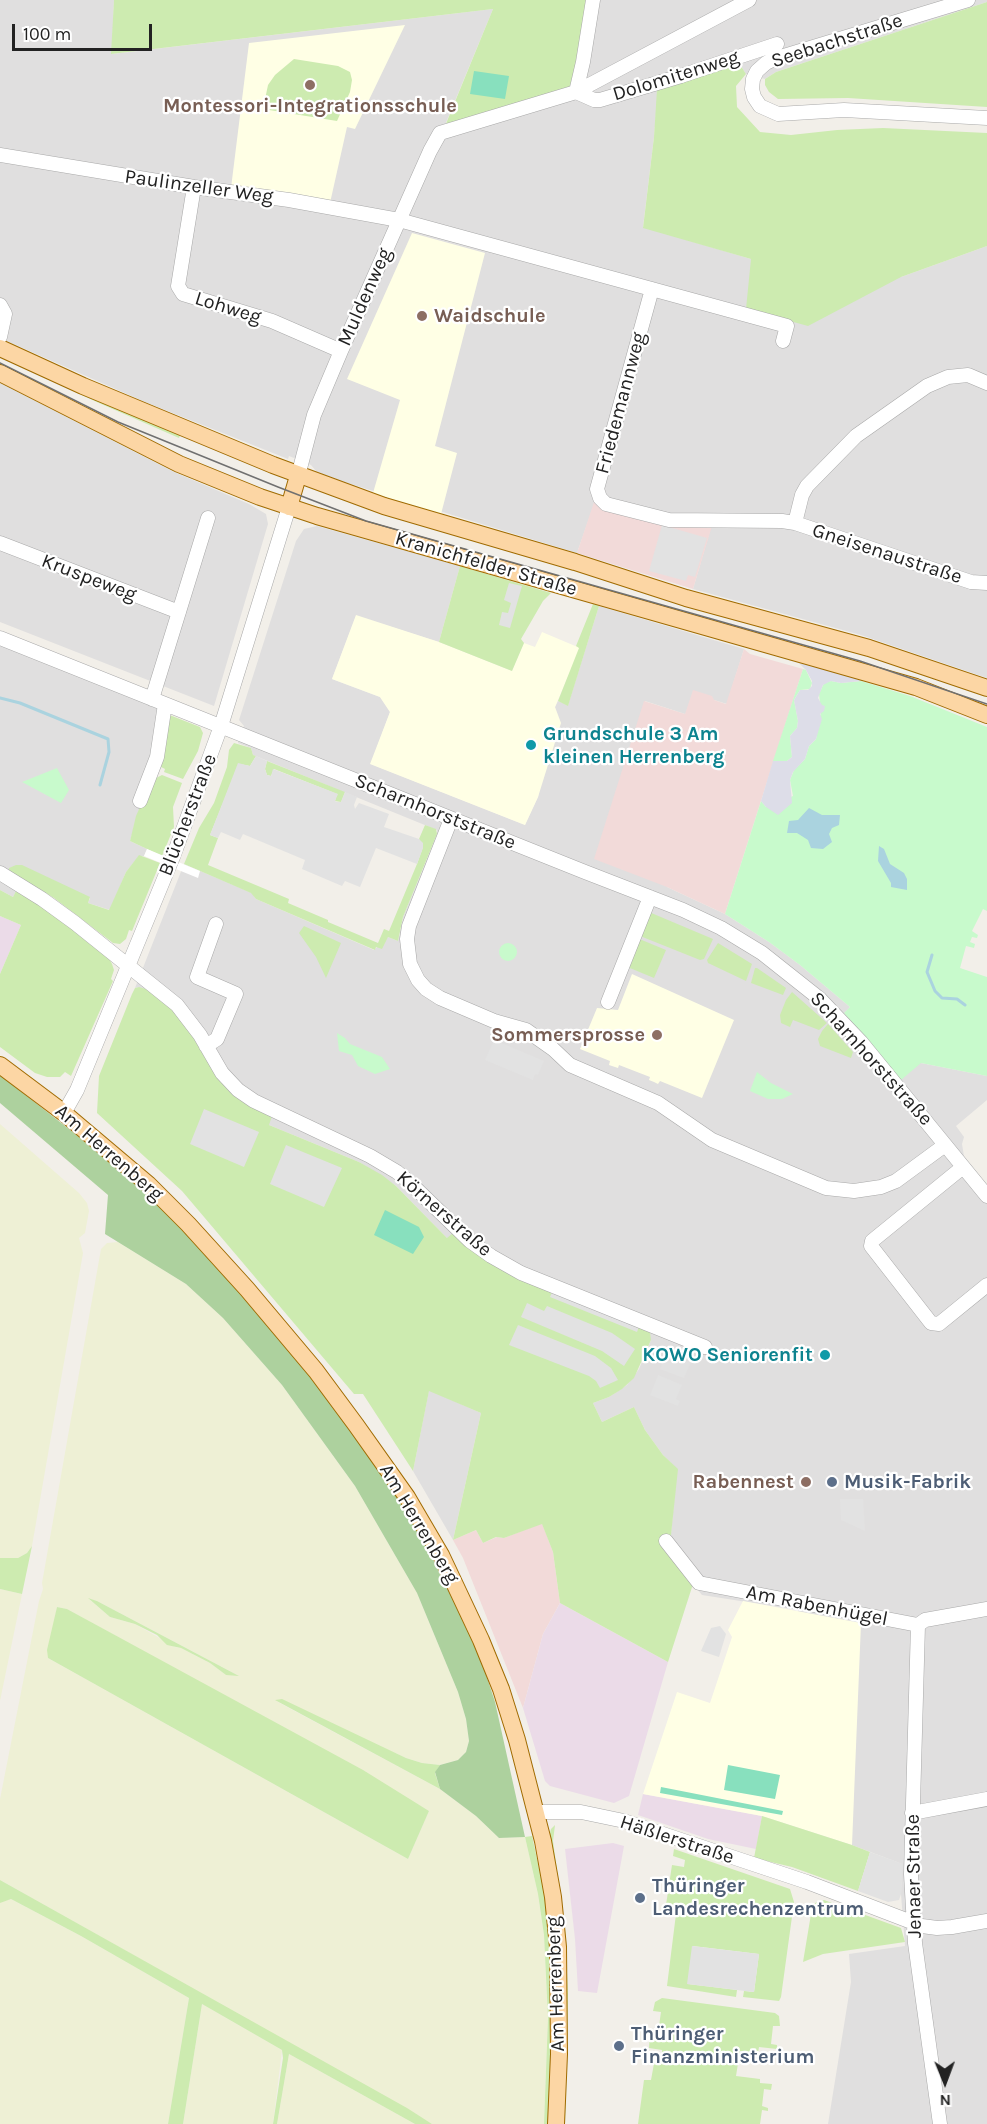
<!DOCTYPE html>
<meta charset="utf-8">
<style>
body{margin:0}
#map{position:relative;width:987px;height:2124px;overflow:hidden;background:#f2efe9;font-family:Karla,sans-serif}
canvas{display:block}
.north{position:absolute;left:915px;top:2052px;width:60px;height:60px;-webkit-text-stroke:4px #fff;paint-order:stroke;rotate:179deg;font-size:16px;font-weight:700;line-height:24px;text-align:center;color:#222}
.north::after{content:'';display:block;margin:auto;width:21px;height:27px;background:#222;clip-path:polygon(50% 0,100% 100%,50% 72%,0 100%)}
.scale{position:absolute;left:12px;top:24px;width:140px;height:27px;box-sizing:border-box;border:3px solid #222;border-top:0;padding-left:8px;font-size:18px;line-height:21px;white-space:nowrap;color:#222;-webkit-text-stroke:4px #fff;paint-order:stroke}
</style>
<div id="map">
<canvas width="987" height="2124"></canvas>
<div class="north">N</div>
<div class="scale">100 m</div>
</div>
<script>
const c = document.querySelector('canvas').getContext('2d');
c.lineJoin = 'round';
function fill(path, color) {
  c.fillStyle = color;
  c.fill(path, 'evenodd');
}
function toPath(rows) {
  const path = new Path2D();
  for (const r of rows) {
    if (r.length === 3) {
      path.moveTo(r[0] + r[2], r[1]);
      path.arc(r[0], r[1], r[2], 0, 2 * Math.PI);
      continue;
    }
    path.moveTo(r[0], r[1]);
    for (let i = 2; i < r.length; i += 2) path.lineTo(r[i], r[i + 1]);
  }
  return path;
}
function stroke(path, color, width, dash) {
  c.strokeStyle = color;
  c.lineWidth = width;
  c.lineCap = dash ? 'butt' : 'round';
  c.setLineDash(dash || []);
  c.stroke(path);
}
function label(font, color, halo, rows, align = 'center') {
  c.font = font + ' Karla,sans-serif';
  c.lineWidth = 4.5;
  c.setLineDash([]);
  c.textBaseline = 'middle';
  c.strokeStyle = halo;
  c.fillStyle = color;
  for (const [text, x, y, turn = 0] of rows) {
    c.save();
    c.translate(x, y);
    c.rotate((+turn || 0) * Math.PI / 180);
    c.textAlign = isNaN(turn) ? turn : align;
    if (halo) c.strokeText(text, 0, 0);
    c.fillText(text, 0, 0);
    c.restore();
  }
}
fill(toPath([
 [0,0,114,0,112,54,493,9,445,125,588,0,987,0,987,2,776,72,765,79,746,74,739,63,658,89,654,137,643,227,751,259,901,277,987,246,987,678,861,635,693,589,711,527,687,527,662,524,595,502,577,553,331,478,316,471,311,465,289,456,288,459,145,402,0,338],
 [0,383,174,472,249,504,266,514,268,524,214,706,0,622],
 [317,526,460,566,439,642,356,616,332,679,380,697,390,712,371,764,525,825,538,797,555,707,558,701,568,705,599,606,744,649,727,704,714,700,685,714,645,701,667,887,725,914,769,942,800,965,850,1007,844,1014,921,1063,987,1076,987,1100,956,1126,964,1137,962,1144,964,1156,987,1185,987,2124,828,2124,851,1982,849,1954,905,1946,901,1894,902,1864,852,1845,798,1610,702,1595,669,1555,677,1469,663,1455,645,1430,634,1407,602,1422,593,1403,609,1397,627,1385,639,1369,651,1340,447,1238,396,1186,359,1162,269,1125,139,987,135,988,184,864,252,893,256,899,374,950,388,937,398,941,403,917,437,834,437,830,253,755,251,748,238,743,244,726,239,720,296,541,304,529],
 [0,642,156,704,159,717,142,802,130,841,147,849,144,856,139,856,126,872,110,910,88,903,90,898,9,871,23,878,13,897,0,890],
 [429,1390,481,1413,453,1540,413,1471]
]), '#e0dfdf');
fill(toPath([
 [594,502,605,507,662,524,687,527,712,526,693,589,577,553],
 [744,649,750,654,803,669,725,914,667,887,594,859,644,701,685,714,693,690,712,696,714,700,726,704],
 [542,1523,553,1552,560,1603,543,1634,523,1708,463,1558,453,1540,476,1530,483,1543,497,1537,504,1538]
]), '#f2dad9');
fill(toPath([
 [0,916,21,925,0,974],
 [560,1603,668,1662,629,1796,614,1803,550,1786,545,1781,523,1708,543,1634],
 [643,1794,762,1816,756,1849,708,1839,638,1815],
 [613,1843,624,1846,597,1993,578,1991,575,1939,565,1849]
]), '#ebdbe8');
fill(toPath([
 [405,25,355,129,347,127,330,203,231,188,249,43],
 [412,233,485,253,435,446,457,453,441,514,373,493,400,400,347,379],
 [356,615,439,642,512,671,524,643,535,647,542,632,580,648,555,707,561,723,538,797,525,825,370,764,390,712,380,697,332,679],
 [632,974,734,1020,702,1098,660,1081,658,1084,654,1082,649,1080,650,1077,619,1065,618,1068,609,1065,610,1061,580,1049,597,1008,618,1010],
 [743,1601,861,1623,852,1845,762,1816,643,1794,677,1692,710,1703,732,1637,728,1630]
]), '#ffffe5');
fill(toPath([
 [0,1124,79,1193,87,1203,89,1211,85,1233,79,1238,83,1253,32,1546,27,1553,18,1558,0,1558],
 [118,1242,186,1284,223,1318,282,1385,355,1486,417,1593,458,1692,466,1719,469,1741,466,1752,458,1760,440,1765,422,1763,406,1758,276,1701,440,1789,476,1816,499,1838,525,1837,538,1894,544,1935,548,2018,544,2124,432,2124,0,1880,0,1799,39,1601,43,1589,42,1583,101,1249,107,1243],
 [89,1599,97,1601,237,1675,226,1675,210,1663,181,1648,175,1647,135,1624,110,1617],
 [57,1607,67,1609,429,1811,408,1859,48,1658],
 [0,1589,22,1594,0,1701],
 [11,1899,81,1936,189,1998,168,2124,0,2124,0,1902],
 [202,2004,282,2050,273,2124,183,2124],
 [289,2054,415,2124,277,2124]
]), '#eef0d5');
fill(toPath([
 [114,0,588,0,573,89,445,126,493,9,111,54],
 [987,2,987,107,848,98,778,99,769,92,765,85,765,79,776,72],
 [294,59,338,66,350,72,352,80,350,92,337,121,263,109,268,85,275,75],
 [739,63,746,74,736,86,737,107,760,132,791,135,837,130,883,128,987,133,987,246,901,277,808,326,746,309,751,259,643,228,654,137,657,89],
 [61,382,181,433,179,438,99,403,60,385],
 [460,566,551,593,543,601,521,639,524,643,512,671,439,642],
 [593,604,599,606,568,706,558,701,579,648,576,646],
 [167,714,200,727,203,733,198,751,183,779,164,772,165,769,157,765],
 [234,743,251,748,253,755,256,756,250,766,239,764,210,835,218,838,208,865,289,899,288,903,328,920,328,922,378,943,384,929,389,931,417,864,423,847,419,839,425,825,436,829,437,834,403,917,398,941,388,937,382,949,376,947,375,950,256,899,251,893,184,864,199,828,214,803,227,767,229,750],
 [267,761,345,792,341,802,335,801,337,794,274,769,271,776,267,775,265,769],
 [162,775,182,783,173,807,174,827,162,856,130,841,136,816,152,780],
 [139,855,160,863,132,931,129,930,126,939,120,944,113,943,54,898,9,871,9,868,16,865,22,865,90,897,88,903,109,910,126,872],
 [17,889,88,938,86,941,109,958,112,964,114,970,111,979,113,981,71,1076,65,1072,60,1077,47,1077,35,1073,0,1047,0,974,21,925,0,916,0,890,13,897],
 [649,912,713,939,704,959,700,960,640,936],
 [304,926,341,943,326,978,316,957,299,933],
 [637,938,666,950,654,978,625,966],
 [718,943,752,964,746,981,708,963,707,960],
 [755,968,757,968,786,988,783,995,751,983],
 [139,987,149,990,174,1010,196,1037,272,1116,269,1125,359,1162,382,1175,396,1186,447,1238,453,1233,650,1332,651,1340,634,1378,622,1389,609,1397,593,1403,602,1422,634,1407,645,1430,663,1455,678,1469,669,1554,693,1584,668,1662,560,1603,553,1552,542,1524,504,1538,496,1537,483,1543,476,1530,453,1540,481,1413,429,1391,413,1471,363,1394,354,1394,182,1191,97,1113,99,1076,132,994,135,988],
 [792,992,827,1023,819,1030,793,1020,790,1027,781,1023,780,1015,786,1000],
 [828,1024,853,1052,851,1058,820,1046,818,1039,822,1031],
 [32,1546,22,1594,0,1589,0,1558,18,1558,27,1553],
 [88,1598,97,1601,239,1676,226,1675,210,1663,181,1648,167,1645,157,1635,135,1624,110,1617],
 [57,1607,67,1609,363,1770,429,1811,408,1859,48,1658,47,1650],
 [282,1699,406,1758,422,1763,440,1765,435,1773,440,1789,275,1700],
 [762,1816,852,1845,870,1852,858,1891,792,1867,754,1858],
 [555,1825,553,1841,565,1928,568,1994,565,2124,562,2124,549,1837,551,1829],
 [532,1836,544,1891,554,1977,550,2124,544,2124,548,2018,544,1935,538,1894,525,1837],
 [674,1849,790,1889,794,1902,781,1997,779,2001,743,1997,744,1991,754,1992,759,1954,693,1946,688,1984,737,1990,736,1997,667,1986,677,1906,666,1905,672,1865,684,1867,685,1860,673,1856],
 [0,1880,407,2108,432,2124,415,2124,289,2054,277,2124,273,2124,283,2058,282,2050,202,2004,183,2124,168,2124,189,1998,81,1936,11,1899,0,1903],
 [824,1900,901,1928,905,1942,823,1954,803,1962,812,1908,815,1903],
 [662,1998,775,2013,779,2016,780,2026,773,2026,771,2044,777,2045,777,2049,759,2047,758,2053,740,2051,736,2076,760,2079,760,2083,772,2084,771,2090,764,2089,762,2106,768,2108,768,2111,762,2110,760,2124,638,2124,644,2080,651,2080,655,2058,662,2059,662,2050,649,2048,650,2033,658,2033,661,2012,653,2011,655,2002]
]), '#cdebb0');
fill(toPath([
 [0,1075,111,1162,159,1204,279,1334,382,1471,436,1558,478,1650,495,1702,525,1837,499,1838,476,1816,440,1789,435,1772,440,1765,458,1760,466,1752,469,1741,466,1719,458,1692,417,1593,355,1486,282,1385,223,1318,186,1284,105,1234,108,1195,0,1103]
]), '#add19e');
fill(toPath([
 [803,669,806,670,812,683,810,689,800,690,794,700,798,721,797,728,790,736,792,757,787,761,773,761],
 [831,681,841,683,861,681,910,696,987,727,987,911,983,909,972,931,978,935,977,938,972,937,970,942,975,944,974,948,966,946,960,968,987,977,987,1076,921,1063,901,1080,844,1013,850,1007,800,965,769,942,725,914,761,801,766,807,793,796,790,780,794,770,805,759,809,746,816,739,821,712,819,694,824,683],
 [57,768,69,790,61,803,22,782],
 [508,952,9],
 [337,1033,345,1038,350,1044,382,1057,390,1069,375,1074,358,1066,352,1055,339,1051],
 [757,1072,771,1083,793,1094,782,1099,768,1099,750,1091]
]), '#c8facc');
fill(toPath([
 [474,71,509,76,505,99,470,94],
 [385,1210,419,1227,424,1237,413,1254,374,1235],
 [728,1765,780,1775,775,1799,724,1790],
 [661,1787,783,1811,782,1815,660,1793]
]), '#88e0be');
fill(toPath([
 [662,525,707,538,695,577,688,575,686,581,649,571],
 [509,583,522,586,510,628,499,625,502,612,508,613,511,603,504,600],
 [256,756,267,761,265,769,267,775,271,776,273,769,338,794,335,801,337,802,341,802,345,792,357,797,354,805,355,809,359,803,389,814,384,827,419,839,423,843,423,848,417,864,376,848,360,887,345,881,342,886,302,869,305,860,243,834,240,840,221,832,218,838,210,835,238,763,250,766],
 [494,1040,544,1061,538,1075,535,1074,533,1080,485,1060],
 [204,1109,259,1132,244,1167,190,1144],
 [286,1145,342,1168,324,1207,270,1184],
 [554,1287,641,1321,637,1332,550,1297],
 [527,1303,544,1311,547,1306,612,1333,635,1349,624,1366,602,1351,521,1317],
 [518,1325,595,1356,611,1368,618,1380,600,1388,596,1381,589,1376,509,1345],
 [667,1350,692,1360,684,1378,660,1369],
 [658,1375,682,1385,676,1399,680,1401,678,1406,650,1395],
 [840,1499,863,1499,865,1531,841,1520],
 [720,1626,726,1634,719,1657,701,1651,711,1628],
 [870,1852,903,1864,901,1894,899,1900,888,1902,858,1891],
 [692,1946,759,1954,754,1992,687,1984]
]), '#e2e2e2');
fill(toPath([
 [799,663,862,679,861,681,841,683,831,681,823,685,818,698,822,705,825,706,824,711,820,714,822,719,816,739,809,746,805,759,793,772,790,780,792,803,778,815,766,807,761,801,773,761,787,761,792,757,790,736,797,728,798,721,794,700,800,690,808,690,812,686,812,681,806,670]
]), '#dddde8');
fill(toPath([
 [809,808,822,815,840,815,839,825,832,828,829,834,832,842,823,849,811,848,808,840,797,833,787,833,789,821,798,820],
 [879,846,884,849,890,864,904,873,907,879,907,890,891,887,891,883,878,861]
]), '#aad3df');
fill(toPath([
 [147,849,200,871,198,878,144,856]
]), '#fff');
stroke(toPath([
 [0,698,20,703,108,739,109,752,100,785],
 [932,955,927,972,935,991,942,998,957,999,965,1005]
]), '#aad3df', 3);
const minor = toPath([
 [593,0,583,62,576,92,594,100,600,100,681,76,777,44],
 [968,0,774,59,766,63,757,71,753,79,752,89,754,97,760,106,778,114,844,110,987,118],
 [0,155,194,187,289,200,399,220,787,326,783,341],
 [194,187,178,286,183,294,272,321,341,351],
 [652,289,597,489,600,498,606,504,669,520,782,521,795,523,971,582,987,583],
 [0,305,5,314,0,337],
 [298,476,314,415,341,351,430,151,440,133,576,92,749,0],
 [795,523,802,495,807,486,856,436,927,386,948,377,968,375,987,383],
 [0,543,179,612],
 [0,638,585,872,683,910,721,928,762,953,820,999,861,1042,987,1196],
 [152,699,208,518],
 [140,801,157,757,165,704],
 [451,819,409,926,407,939,410,964,418,980,426,989,440,998,494,1021,526,1030,553,1049,570,1065,658,1103,712,1140,826,1188,854,1191,881,1187,896,1181,945,1145],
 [0,873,42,899,75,923,177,1005,200,1035,222,1073,238,1090,254,1101,370,1156,397,1172,407,1180,470,1241,491,1256,521,1273,705,1347],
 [608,1002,650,897],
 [206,1046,217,1039,236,994,197,977,216,924],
 [64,1113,77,1090,173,857,221,726,289,507],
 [963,1167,872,1241,871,1246,931,1323,939,1324,987,1285],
 [666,1541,699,1583,918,1625,925,1620,987,1609],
 [918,1625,911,1874,915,1943,940,2124],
 [536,1812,581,1812,624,1821,807,1882,922,1926,937,1928,952,1927,987,1921],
 [912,1813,987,1799]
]);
const major = toPath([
 [0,348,83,386,273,465,384,506,575,562,686,598,869,648,987,688],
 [0,373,179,464,260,497,317,516,916,687,987,715],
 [289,507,298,476],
 [0,1065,64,1113,148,1184,188,1224,247,1289,316,1371,356,1425,407,1497,441,1555,481,1640,501,1689,517,1740,543,1841,553,1897,558,1947,559,2054,556,2124]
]);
stroke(minor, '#a9a9a9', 15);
stroke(major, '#a06b00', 18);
stroke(minor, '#fff', 14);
stroke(major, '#fcd6a4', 16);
stroke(toPath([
 [0,363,118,422,278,487,366,521,860,661,987,704]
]), '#707070', 1.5);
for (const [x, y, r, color] of [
 [310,85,6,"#8d6e63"],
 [422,316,6,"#8d6e63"],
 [531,745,6,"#0f9aa8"],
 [657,1035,6,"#8d6e63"],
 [825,1355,6,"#0f9aa8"],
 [806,1482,6,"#8d6e63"],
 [832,1482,6,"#5c6f8a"],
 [640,1898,6,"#5c6f8a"],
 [619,2046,6,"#5c6f8a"]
]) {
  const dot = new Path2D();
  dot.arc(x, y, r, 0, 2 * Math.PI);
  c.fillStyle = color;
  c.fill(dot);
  stroke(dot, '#fff', 2);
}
label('20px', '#222', '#fff', [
 ["Seebachstraße",837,41,-18],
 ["Dolomitenweg",676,76,-17],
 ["Paulinzeller Weg",199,187,8],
 ["Muldenweg",365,297,-66],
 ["Lohweg",228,308,17],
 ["Friedemannweg",621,403,-75],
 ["Gneisenaustraße",887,554,18],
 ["Kranichfelder Straße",486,564,16],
 ["Kruspeweg",89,578,21],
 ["Scharnhorststraße",435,812,22],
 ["Blücherstraße",188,815,-69],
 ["Scharnhorststraße",871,1059,48],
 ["Am Herrenberg",109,1153,41],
 ["Körnerstraße",444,1214,41],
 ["Am Herrenberg",419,1524,59],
 ["Am Rabenhügel",817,1606,11],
 ["Häßlerstraße",677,1840,18],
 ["Jenaer Straße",914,1876,-91],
 ["Am Herrenberg",556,1984,-92]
]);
label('bold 20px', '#785e54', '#fff', [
 ["Montessori-Integrationsschule",310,106,"center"],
 ["Waidschule",434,316,"left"],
 ["Sommersprosse",645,1035],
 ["Rabennest",794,1482]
], 'right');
label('bold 20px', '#0d838f', '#fff', [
 ["Grundschule 3 Am",543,734],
 ["kleinen Herrenberg",543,757],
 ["KOWO Seniorenfit",813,1355,"right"]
], 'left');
label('bold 20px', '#4e5e75', '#fff', [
 ["Musik-Fabrik",844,1482],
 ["Thüringer",652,1886],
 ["Landesrechenzentrum",652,1909],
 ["Thüringer",631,2034],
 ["Finanzministerium",631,2057]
], 'left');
</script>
